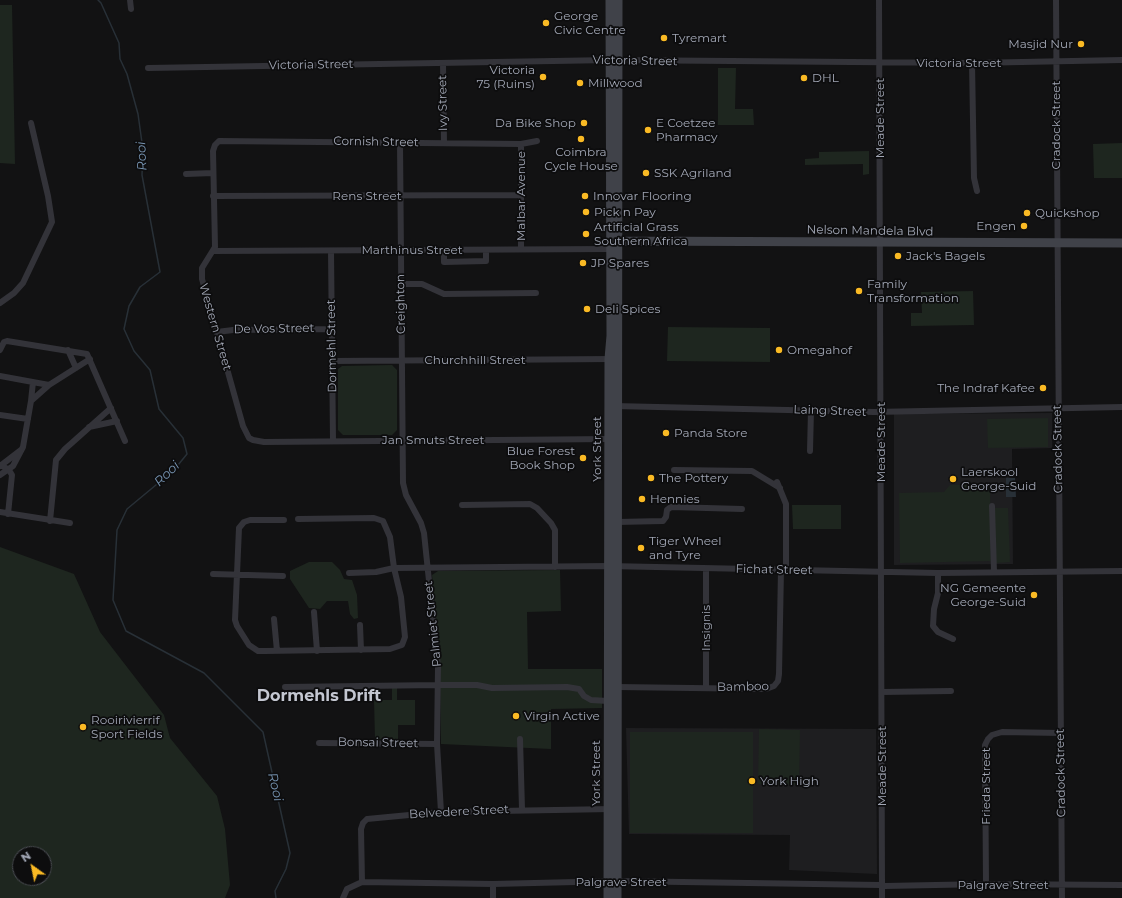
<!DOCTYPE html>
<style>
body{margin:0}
#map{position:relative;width:1122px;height:898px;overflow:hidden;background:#121213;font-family:Montserrat,sans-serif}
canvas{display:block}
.north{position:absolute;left:12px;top:846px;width:40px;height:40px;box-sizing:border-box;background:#0d0d0e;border:1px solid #494b51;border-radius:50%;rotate:327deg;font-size:11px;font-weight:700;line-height:16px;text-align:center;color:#a2a7b5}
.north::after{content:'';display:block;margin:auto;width:14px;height:18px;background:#faba24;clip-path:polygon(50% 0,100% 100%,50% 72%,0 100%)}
</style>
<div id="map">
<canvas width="1122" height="898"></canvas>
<div class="north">N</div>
</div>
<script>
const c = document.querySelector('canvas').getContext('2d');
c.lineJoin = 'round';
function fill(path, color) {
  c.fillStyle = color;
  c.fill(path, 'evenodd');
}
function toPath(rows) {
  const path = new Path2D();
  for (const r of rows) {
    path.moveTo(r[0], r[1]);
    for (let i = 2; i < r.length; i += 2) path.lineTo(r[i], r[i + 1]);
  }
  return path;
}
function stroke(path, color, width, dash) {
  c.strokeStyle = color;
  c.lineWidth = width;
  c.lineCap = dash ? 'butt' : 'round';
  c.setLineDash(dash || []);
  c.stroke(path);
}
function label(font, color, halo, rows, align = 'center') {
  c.font = font + ' Montserrat,sans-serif';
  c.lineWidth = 3.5;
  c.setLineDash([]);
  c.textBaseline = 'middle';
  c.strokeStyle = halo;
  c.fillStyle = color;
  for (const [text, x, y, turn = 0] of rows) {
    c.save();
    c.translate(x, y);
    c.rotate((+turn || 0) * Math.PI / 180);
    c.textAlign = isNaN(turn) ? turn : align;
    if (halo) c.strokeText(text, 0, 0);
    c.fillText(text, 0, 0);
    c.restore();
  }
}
fill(toPath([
 [1052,413,1052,448,1012,449,1013,564,894,565,894,414],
 [626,728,876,729,877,874,789,870,790,835,629,834]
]), '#1e1e20');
fill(toPath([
 [0,5,12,5,15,164,0,163],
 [718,68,736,68,735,109,753,109,754,125,718,125],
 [1122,143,1122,178,1094,178,1093,144],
 [869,151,869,174,863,175,863,164,805,165,805,159,819,158,819,152],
 [973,291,974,325,911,326,911,313,922,313,921,292],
 [668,327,770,328,770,362,667,361],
 [392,365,397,370,397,430,392,435,343,435,338,430,338,369,342,366],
 [1048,418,1048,447,988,448,987,419],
 [990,484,991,561,900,563,899,493,944,492,950,485],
 [792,505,841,505,841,529,793,529],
 [994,508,1008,508,1010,562,996,563],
 [0,547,74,574,100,632,164,715,170,738,217,796,225,829,230,885,225,898,0,898],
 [20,854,44,854,44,878,20,878],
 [309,562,332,562,340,570,344,579,352,580,357,595,358,618,354,619,350,614,348,601,327,601,320,609,309,608,290,579,290,571],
 [560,570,561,611,527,612,528,669,602,669,602,708,551,709,551,749,441,744,440,667,432,575,438,571],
 [392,688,397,688,397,700,415,700,415,725,398,725,398,739,375,739,374,700,392,700],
 [759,729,800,730,799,785,758,784],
 [630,732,753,732,753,833,630,833]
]), '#1e261f');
fill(toPath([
 [1006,478,1015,478,1016,497,1006,497]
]), '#283037');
stroke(toPath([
 [98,0,101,3,119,43,120,59,127,74,138,114,143,150,142,175,160,272,140,287,129,306,124,329,134,351,150,370,159,409,183,438,187,454,174,470,127,509,117,530,113,600,126,631,204,673,263,732,290,853,286,869,275,891,276,898]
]), '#283037', 1.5);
stroke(toPath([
 [130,0,131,9],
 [879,0,882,883],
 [1056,0,1062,898],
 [443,63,444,143],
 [972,63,974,178,977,191],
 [148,68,611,60,972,63,1122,60],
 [537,141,521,144,219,141,215,145,213,151,215,247,202,268,202,279,243,426,249,438,253,440,264,442,612,439],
 [400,143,403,483,406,495,421,523,424,533,438,667,437,744,441,812],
 [521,144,521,249],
 [186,174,213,173],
 [213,196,521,195],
 [444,250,444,262,486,261,486,250],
 [213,251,611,249],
 [331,251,333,441],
 [401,284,422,284,444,294,536,293],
 [0,303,14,293,23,283,52,222,48,196,31,123],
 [217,332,233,330,332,329],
 [0,350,4,342,7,341,87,354,125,441],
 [68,350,76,368],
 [332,361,613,359],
 [0,376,49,385],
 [31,401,33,382],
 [614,406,874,412,1122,407],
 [0,415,28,419],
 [89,427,117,421],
 [810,451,811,410],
 [1,465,9,470,12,475,8,514],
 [0,466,21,450],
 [674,470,752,471,780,488],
 [0,475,13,466,23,447,31,401,49,385,90,359],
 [777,482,786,504,786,570],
 [462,505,530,504,537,508,551,523,555,530,555,567],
 [992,506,994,572],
 [0,512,70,523],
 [284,520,250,520,244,522,239,528,235,620,237,626,249,645,258,651,265,651,390,649,402,645,405,637,401,597,394,568,390,537,383,521,374,518,298,519],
 [50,521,56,460,65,449,111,408],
 [617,522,663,521,666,517,667,510,671,507,742,509],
 [349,573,376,572,394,568,609,566,938,573,1122,571],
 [938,573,938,593,934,609,933,626,938,632,953,639],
 [213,574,283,576],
 [314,612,317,651],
 [274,619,277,651],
 [360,625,361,650],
 [285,687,438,685,477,685,492,688,567,687,579,689,584,696,591,700,608,701],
 [617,687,766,689,774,686,778,681,779,674,781,570],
 [706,687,706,569],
 [882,692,951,691],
 [520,739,522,809],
 [319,743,437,744],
 [362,882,361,829,363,823,367,819,441,812,612,809],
 [493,884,493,898],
 [986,884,985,745,988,739,992,735,1002,732,1061,733],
 [885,886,986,884,1122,885],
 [882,888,882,898],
 [343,898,347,889,362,882,493,884,617,881,880,885]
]), '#333339', 6);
stroke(toPath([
 [618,241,1122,243],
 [608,898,609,359,611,336,610,0],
 [617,898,618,0]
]), '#404249', 9);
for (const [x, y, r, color] of [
 [546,23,4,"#faba24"],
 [664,38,4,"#faba24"],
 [1081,44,4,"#faba24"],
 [543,77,4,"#faba24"],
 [804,78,4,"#faba24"],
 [580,83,4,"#faba24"],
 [584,123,4,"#faba24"],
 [648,130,4,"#faba24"],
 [581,139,4,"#faba24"],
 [646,173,4,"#faba24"],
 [585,196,4,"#faba24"],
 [586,212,4,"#faba24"],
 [1027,213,4,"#faba24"],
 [1024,226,4,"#faba24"],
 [586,234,4,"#faba24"],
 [898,256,4,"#faba24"],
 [583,263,4,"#faba24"],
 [859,291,4,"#faba24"],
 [587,309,4,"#faba24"],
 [779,350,4,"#faba24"],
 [1043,388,4,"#faba24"],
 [666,433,4,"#faba24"],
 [583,458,4,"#faba24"],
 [651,478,4,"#faba24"],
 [953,479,4,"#faba24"],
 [642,499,4,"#faba24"],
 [641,548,4,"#faba24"],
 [1034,595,4,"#faba24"],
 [516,716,4,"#faba24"],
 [83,727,4,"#faba24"],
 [752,781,4,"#faba24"]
]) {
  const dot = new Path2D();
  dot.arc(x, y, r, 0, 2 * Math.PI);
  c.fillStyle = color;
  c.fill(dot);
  stroke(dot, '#0d0d0e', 1.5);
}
label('12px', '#a2a7b5', '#0d0d0e', [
 ["George",554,16],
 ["Civic Centre",554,30],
 ["Tyremart",672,38],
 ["Masjid Nur",1073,44,"right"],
 ["Victoria",535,70,"right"],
 ["75 (Ruins)",535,84,"right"],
 ["DHL",812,78],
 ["Millwood",588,83],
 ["Da Bike Shop",576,123,"right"],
 ["E Coetzee",656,123],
 ["Pharmacy",656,137],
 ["Coimbra",581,152,"center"],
 ["Cycle House",581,166,"center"],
 ["SSK Agriland",654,173],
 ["Innovar Flooring",593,196],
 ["Pick n Pay",594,212],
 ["Quickshop",1035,213],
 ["Engen",1016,226,"right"],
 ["Artificial Grass",594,227],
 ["Southern Africa",594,241],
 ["Jack's Bagels",906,256],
 ["JP Spares",591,263],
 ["Family",867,284],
 ["Transformation",867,298],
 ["Deli Spices",595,309],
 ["Omegahof",787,350],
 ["The Indraf Kafee",1035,388,"right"],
 ["Panda Store",674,433],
 ["Blue Forest",575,451,"right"],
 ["Book Shop",575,465,"right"],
 ["Laerskool",961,472],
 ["George-Suid",961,486],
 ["The Pottery",659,478],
 ["Hennies",650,499],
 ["Tiger Wheel",649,541],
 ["and Tyre",649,555],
 ["NG Gemeente",1026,588,"right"],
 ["George-Suid",1026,602,"right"],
 ["Virgin Active",524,716],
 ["Rooirivierrif",91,720],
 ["Sport Fields",91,734],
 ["York High",760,781]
], 'left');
label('12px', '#a2a7b5', '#0d0d0e', [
 ["Victoria Street",635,61,1],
 ["Victoria Street",959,63],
 ["Victoria Street",311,65,-1],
 ["Ivy Street",443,103,-91],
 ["Meade Street",880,118,-90],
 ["Cradock Street",1056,125,-90],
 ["Cornish Street",376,142,1],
 ["Rens Street",367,196],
 ["Malbar Avenue",521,196,-90],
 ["Nelson Mandela Blvd",870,231,1],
 ["Marthinus Street",412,250],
 ["Creighton",401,304,-91],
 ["Western Street",215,327,74],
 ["De Vos Street",274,329,-1],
 ["Dormehl Street",332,346,-91],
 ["Churchhill Street",475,360],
 ["Laing Street",830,411,2],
 ["Jan Smuts Street",433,440],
 ["Meade Street",881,442,-90],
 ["York Street",597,449,-90],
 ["Cradock Street",1058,449,-91],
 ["Fichat Street",774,570,1],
 ["Palmiet Street",433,624,-96],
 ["Insignis",706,628,-90],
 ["Bamboo",743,687,-1],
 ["Bonsai Street",378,743,1],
 ["Meade Street",882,766,-90],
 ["York Street",596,773,-90],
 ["Cradock Street",1061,773,-91],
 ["Frieda Street",986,786,-90],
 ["Belvedere Street",459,812,-3],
 ["Palgrave Street",621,882],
 ["Palgrave Street",1003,885]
]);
label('italic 13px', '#7794b2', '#0d0d0e', [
 ["Rooi",142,156,-93],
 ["Rooi",167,474,-44],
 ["Rooi",275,787,77]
]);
label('bold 16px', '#c4c7d1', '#0d0d0e', [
 ["Dormehls Drift",319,696]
]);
</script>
